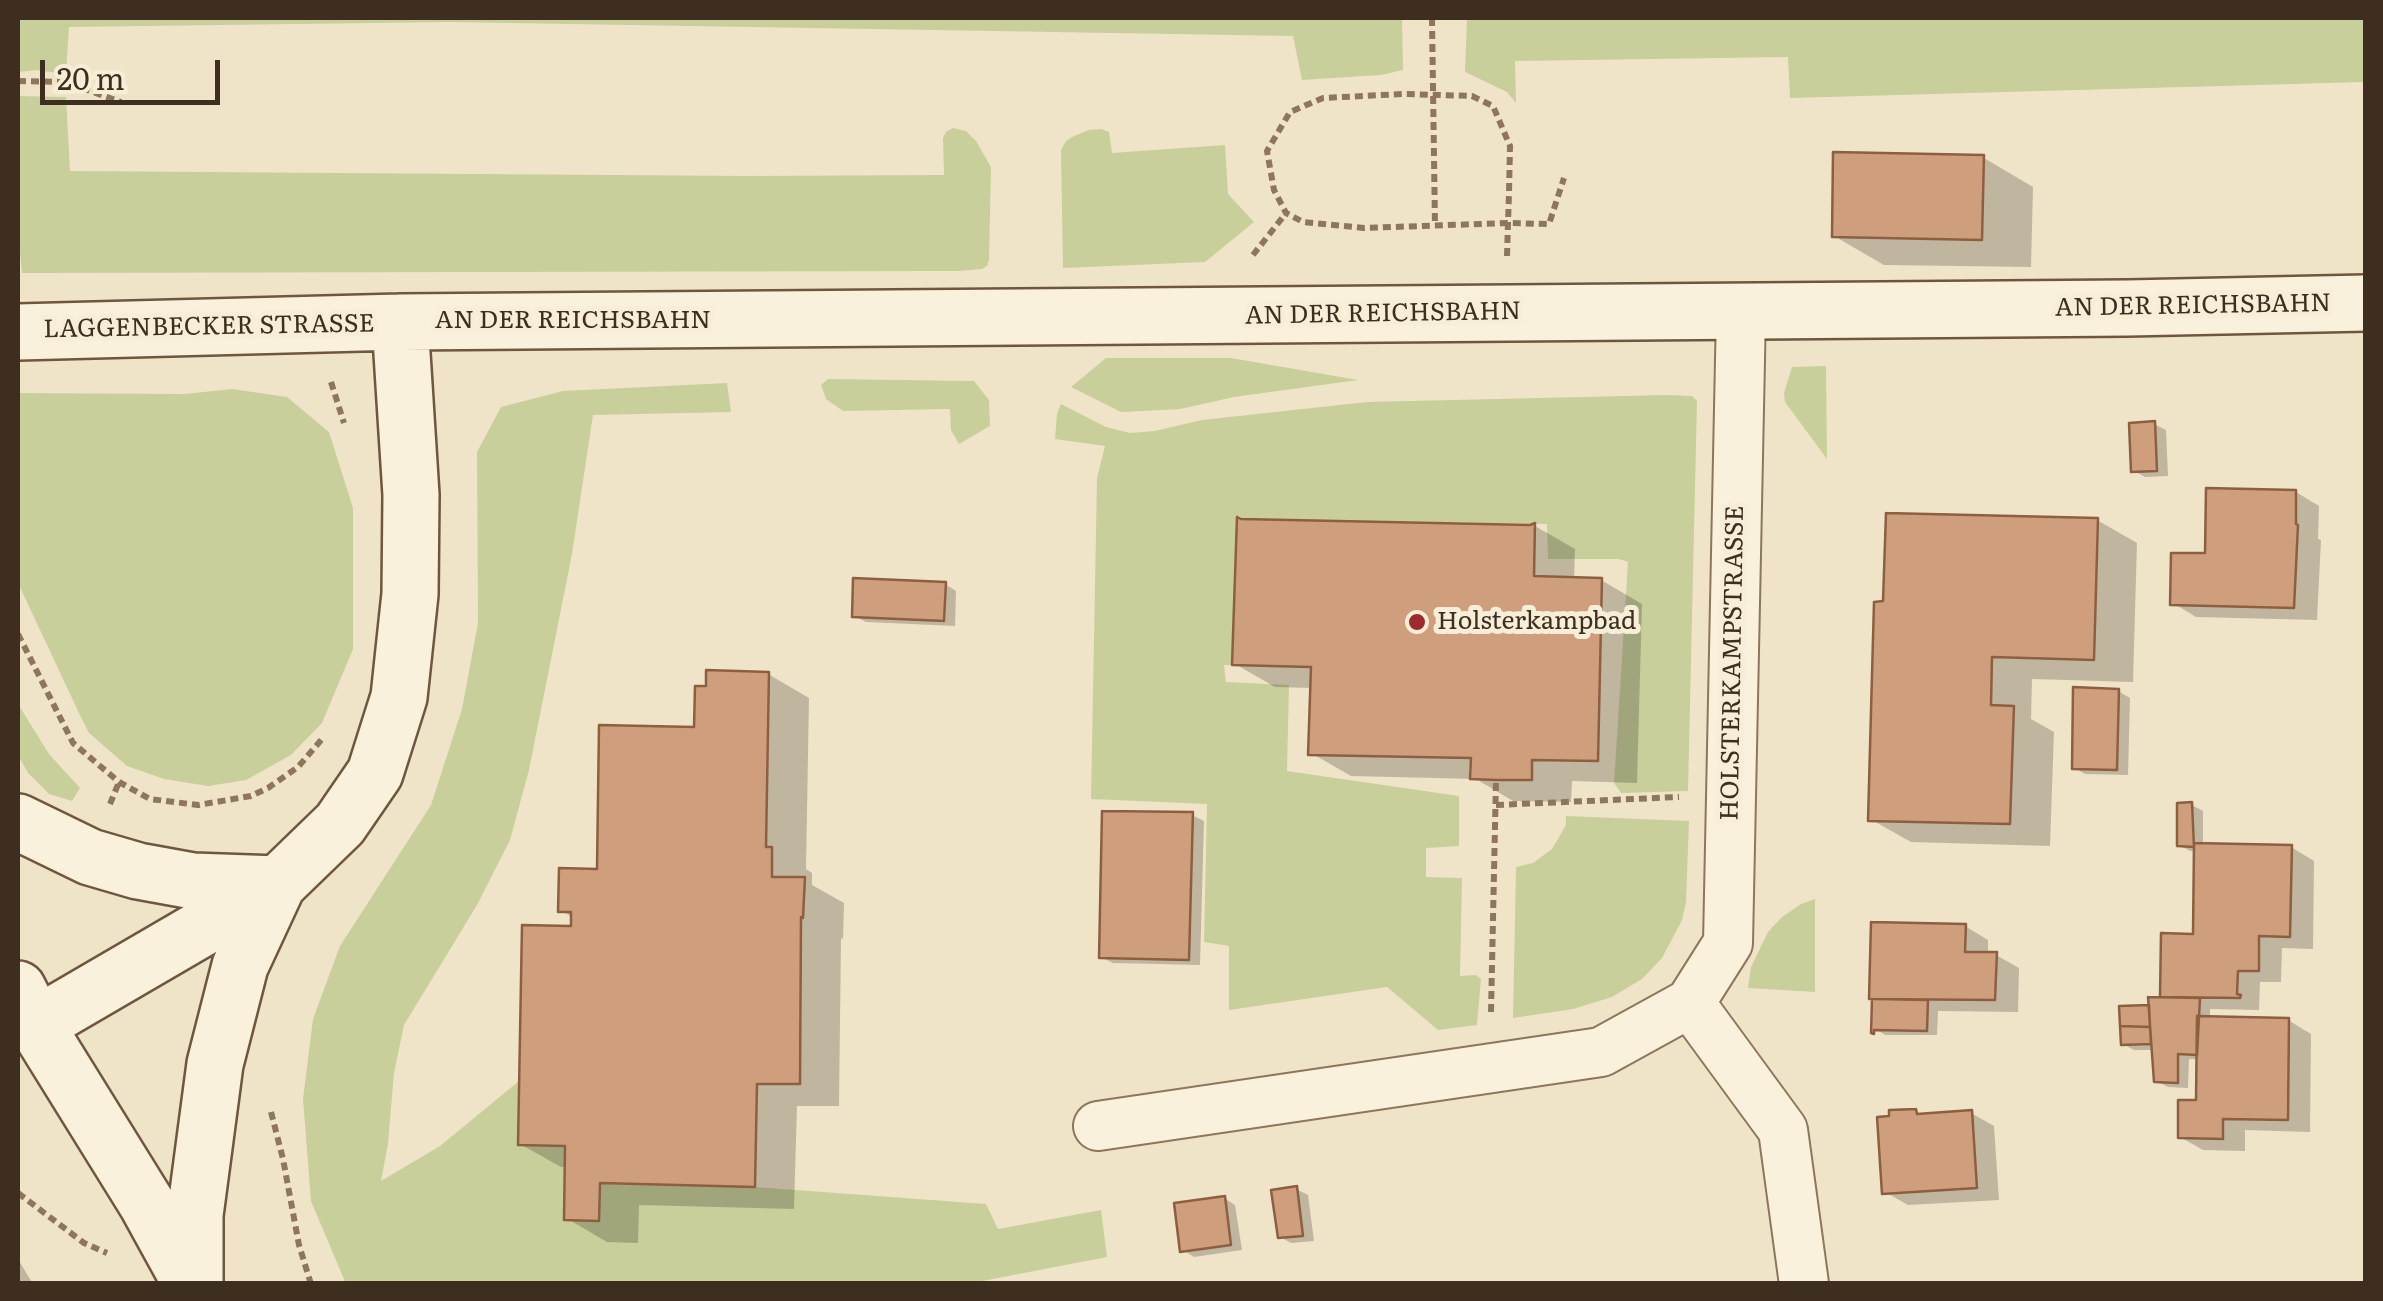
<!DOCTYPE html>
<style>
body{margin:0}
#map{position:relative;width:2383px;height:1301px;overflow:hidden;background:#f0e4c8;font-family:Literata,serif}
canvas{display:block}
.frame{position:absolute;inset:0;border:20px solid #3d2e20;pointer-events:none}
.scale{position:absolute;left:40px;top:60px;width:180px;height:45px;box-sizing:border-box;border:5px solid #3d2e20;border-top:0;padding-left:12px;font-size:30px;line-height:35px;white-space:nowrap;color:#3d2e20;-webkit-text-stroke:8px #f7eed8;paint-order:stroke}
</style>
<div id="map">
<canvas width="2383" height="1301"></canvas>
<div class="frame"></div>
<div class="scale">20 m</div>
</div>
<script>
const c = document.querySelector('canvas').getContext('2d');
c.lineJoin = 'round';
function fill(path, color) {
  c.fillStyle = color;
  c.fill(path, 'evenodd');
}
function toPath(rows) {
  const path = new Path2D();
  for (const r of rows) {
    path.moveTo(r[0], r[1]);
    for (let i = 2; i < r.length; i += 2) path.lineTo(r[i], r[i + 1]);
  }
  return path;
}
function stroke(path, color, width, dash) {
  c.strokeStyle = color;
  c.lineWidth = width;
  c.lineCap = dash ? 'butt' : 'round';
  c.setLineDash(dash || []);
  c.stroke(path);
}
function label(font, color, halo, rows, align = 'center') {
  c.font = font + ' Literata,serif';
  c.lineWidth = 10;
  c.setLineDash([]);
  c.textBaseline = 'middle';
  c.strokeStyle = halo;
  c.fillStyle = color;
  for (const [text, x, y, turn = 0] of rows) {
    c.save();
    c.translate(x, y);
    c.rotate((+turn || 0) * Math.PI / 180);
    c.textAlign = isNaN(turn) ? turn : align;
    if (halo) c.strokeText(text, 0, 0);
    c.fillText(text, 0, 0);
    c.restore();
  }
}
fill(toPath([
 [18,18,1402,18,1403,70,1381,75,1302,80,1293,36,449,22,69,27,66,74,35,70,18,72],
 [1467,18,2365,18,2365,82,1790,98,1788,57,1515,61,1516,103,1507,92,1465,72],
 [18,96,66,97,70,171,748,176,944,175,943,138,946,132,953,128,966,131,976,141,991,167,989,260,987,266,982,269,958,271,22,273,18,231],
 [1101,129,1109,132,1112,153,1225,145,1228,194,1254,222,1205,262,1063,268,1061,150,1066,141,1074,136,1089,130],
 [1106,358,1231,358,1358,380,1234,397,1180,409,1121,412,1071,387],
 [1826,366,1827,459,1785,402,1784,393,1792,367],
 [828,379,974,381,989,400,990,426,959,444,951,430,950,409,843,411,826,399,821,385],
 [727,383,731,412,593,415,572,554,529,770,510,840,477,905,404,1025,394,1073,388,1144,381,1181,440,1146,519,1081,518,1145,565,1146,564,1220,600,1183,755,1187,986,1204,998,1229,1101,1210,1107,1257,967,1284,346,1284,311,1201,303,1099,313,1019,340,946,431,805,462,709,478,623,477,452,501,407,563,391],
 [232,389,287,397,329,432,353,508,353,649,322,723,291,755,246,780,208,786,164,779,127,766,89,733,78,711,18,583,18,393,185,394],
 [1667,395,1692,396,1697,401,1688,791,1621,793,1614,783,1628,562,1619,559,1548,559,1547,524,1241,519,1237,517,1232,665,1224,665,1226,682,1289,685,1287,771,1459,796,1459,846,1426,848,1426,877,1462,878,1460,976,1476,975,1481,979,1477,1025,1438,1030,1387,987,1229,1010,1229,946,1204,942,1207,804,1091,799,1097,478,1105,446,1055,439,1057,414,1061,404,1106,427,1130,433,1155,431,1202,420,1367,402],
 [18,704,49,754,80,788,72,801,49,794,28,773,18,755],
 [1566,816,1689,821,1686,902,1682,920,1662,958,1642,979,1612,997,1573,1009,1513,1018,1516,867,1533,863,1552,849,1566,825],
 [1815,899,1815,992,1748,988,1751,967,1768,932,1782,917,1801,904]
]), '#c9cf9b');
fill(toPath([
 [1984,158,2033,187,2031,267,1884,265,1834,236],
 [2154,424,2166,430,2168,476,2145,477,2134,471],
 [2296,492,2319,506,2318,539,2321,540,2317,620,2196,617,2173,603,2208,556],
 [2097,520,2137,543,2133,682,2032,679,2031,719,2054,732,2050,846,1911,842,1870,819,1886,604],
 [1535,526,1575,549,1574,580,1601,580,1642,604,1637,783,1572,781,1571,802,1513,801,1476,779,1351,776,1311,753,1313,688,1275,687,1235,664],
 [945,584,956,591,955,626,866,622,854,616],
 [768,674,809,698,806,869,812,873,812,885,844,903,843,939,841,938,839,1106,797,1106,794,1209,639,1205,638,1243,607,1242,566,1218,567,1167,561,1167,520,1144,573,928,573,918,561,910,599,872,697,730],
 [2118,691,2130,698,2128,775,2085,774,2074,768],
 [2192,805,2203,811,2203,845,2291,847,2314,861,2313,949,2282,948,2281,982,2260,982,2259,1010,2210,1009,2210,1019,2288,1020,2311,1034,2310,1132,2245,1130,2245,1151,2203,1150,2180,1137,2199,1102,2199,1059,2189,1059,2188,1088,2168,1087,2156,1081,2154,1050,2134,1050,2123,1044,2151,1007,2171,1000,2163,996,2196,936,2196,851,2190,851,2179,845],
 [1192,815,1204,821,1200,965,1113,963,1101,957],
 [1965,926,1988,940,1988,955,1996,955,2019,968,2018,1012,1938,1011,1937,1035,1885,1035,1874,1028,1875,999,1872,997],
 [1916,1111,1924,1116,1971,1113,1994,1126,1999,1200,1908,1205,1885,1192],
 [1296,1189,1308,1195,1314,1241,1291,1243,1280,1237],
 [1224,1198,1235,1205,1242,1250,1194,1257,1183,1250],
 [18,1259,33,1284,18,1284]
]), '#0003');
const building = toPath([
 [1833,152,1984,155,1982,240,1832,237,1833,152],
 [2155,421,2157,471,2131,472,2129,423,2155,421],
 [2206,488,2296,490,2296,524,2298,525,2294,608,2170,605,2171,553,2205,553,2206,488],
 [1886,513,2098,518,2094,660,1992,657,1991,705,2014,706,2010,824,1868,821,1874,602,1883,601,1886,513],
 [1237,517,1241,519,1530,525,1535,523,1534,576,1602,578,1598,761,1532,760,1532,780,1496,780,1470,779,1471,758,1308,755,1311,667,1232,665,1237,517],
 [853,578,946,582,944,621,852,617,853,578],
 [706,670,769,672,766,847,772,847,772,877,805,877,803,918,801,917,800,1084,757,1084,755,1187,600,1183,599,1221,564,1220,565,1146,518,1145,522,925,571,926,571,912,558,912,559,868,597,869,599,725,694,727,695,686,706,686,706,670],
 [2073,687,2119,689,2117,770,2072,769,2073,687],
 [2192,802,2194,847,2177,846,2177,803,2192,802],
 [1102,811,1193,812,1189,960,1099,958,1102,811],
 [2194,843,2292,845,2290,937,2259,936,2259,971,2238,971,2237,994,2241,995,2240,998,2160,997,2161,933,2193,934,2194,843],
 [1871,922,1966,924,1965,952,1997,952,1995,1000,1869,999,1871,922],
 [2148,997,2200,998,2197,1055,2178,1054,2178,1083,2154,1082,2148,997],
 [1872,999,1928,1000,1927,1031,1874,1030,1874,1034,1871,1033,1872,999],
 [2149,1005,2150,1027,2120,1026,2119,1006,2149,1005],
 [2197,1016,2289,1018,2288,1120,2223,1119,2223,1139,2178,1138,2178,1100,2196,1100,2197,1016],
 [2120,1026,2150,1027,2151,1044,2121,1045,2120,1026],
 [1916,1109,1917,1114,1972,1110,1977,1188,1882,1194,1877,1117,1889,1116,1889,1110,1916,1109],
 [1297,1186,1303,1236,1278,1238,1271,1190,1297,1186],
 [1225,1196,1231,1245,1180,1252,1174,1203,1225,1196]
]);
fill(building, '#cf9f7d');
stroke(building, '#8d5f41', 2.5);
const street = toPath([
 [1690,1003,1783,1130,1804,1284],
 [1098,1126,1601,1052,1690,1003,1728,943,1741,311]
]);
const secondary = toPath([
 [18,332,400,322,2128,308,2366,303],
 [18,822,90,857,138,871,193,881,278,884],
 [18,989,36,1025,147,1204,191,1284],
 [36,1025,278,884,340,824,375,773,399,697,410,594,411,495,400,322],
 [195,1284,195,1215,215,1064,240,966,278,884]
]);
stroke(street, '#8d765c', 52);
stroke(secondary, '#6f573f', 60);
stroke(toPath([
 [18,81,65,82,121,102],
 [1253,255,1286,213],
 [1507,256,1508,223,1509,193,1510,146,1493,106,1472,96,1403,94,1323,98,1290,112,1267,151,1274,190,1286,213,1303,222,1364,228,1508,223,1549,224,1564,178],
 [331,382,344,423],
 [18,634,73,743,119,782,150,799,198,805,251,796,268,788,298,767,322,739],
 [110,804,119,782],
 [1496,805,1679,797],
 [1491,1012,1496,780],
 [271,1112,283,1159,299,1245,311,1284],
 [18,1193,84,1243,107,1253]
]), '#8d765c', 6, [8, 5]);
stroke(street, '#faf1dc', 48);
stroke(secondary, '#faf1dc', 55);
stroke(toPath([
 [1432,18,1435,226]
]), '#8d765c', 6, [8, 5]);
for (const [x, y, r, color] of [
 [1417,622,10,"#9e2a2b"]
]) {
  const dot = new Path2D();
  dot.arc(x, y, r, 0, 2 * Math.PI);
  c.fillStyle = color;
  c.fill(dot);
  stroke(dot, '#f7eed8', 4);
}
label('25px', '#3d2e20', '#f7eed8', [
 ["AN DER REICHSBAHN",2193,306,-1],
 ["AN DER REICHSBAHN",1383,314,-1],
 ["AN DER REICHSBAHN",573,321],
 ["LAGGENBECKER STRASSE",209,327,-1],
 ["HOLSTERKAMPSTRASSE",1733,663,-89]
]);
label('25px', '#3d2e20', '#f7eed8', [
 ["Holsterkampbad",1437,622]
], 'left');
</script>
